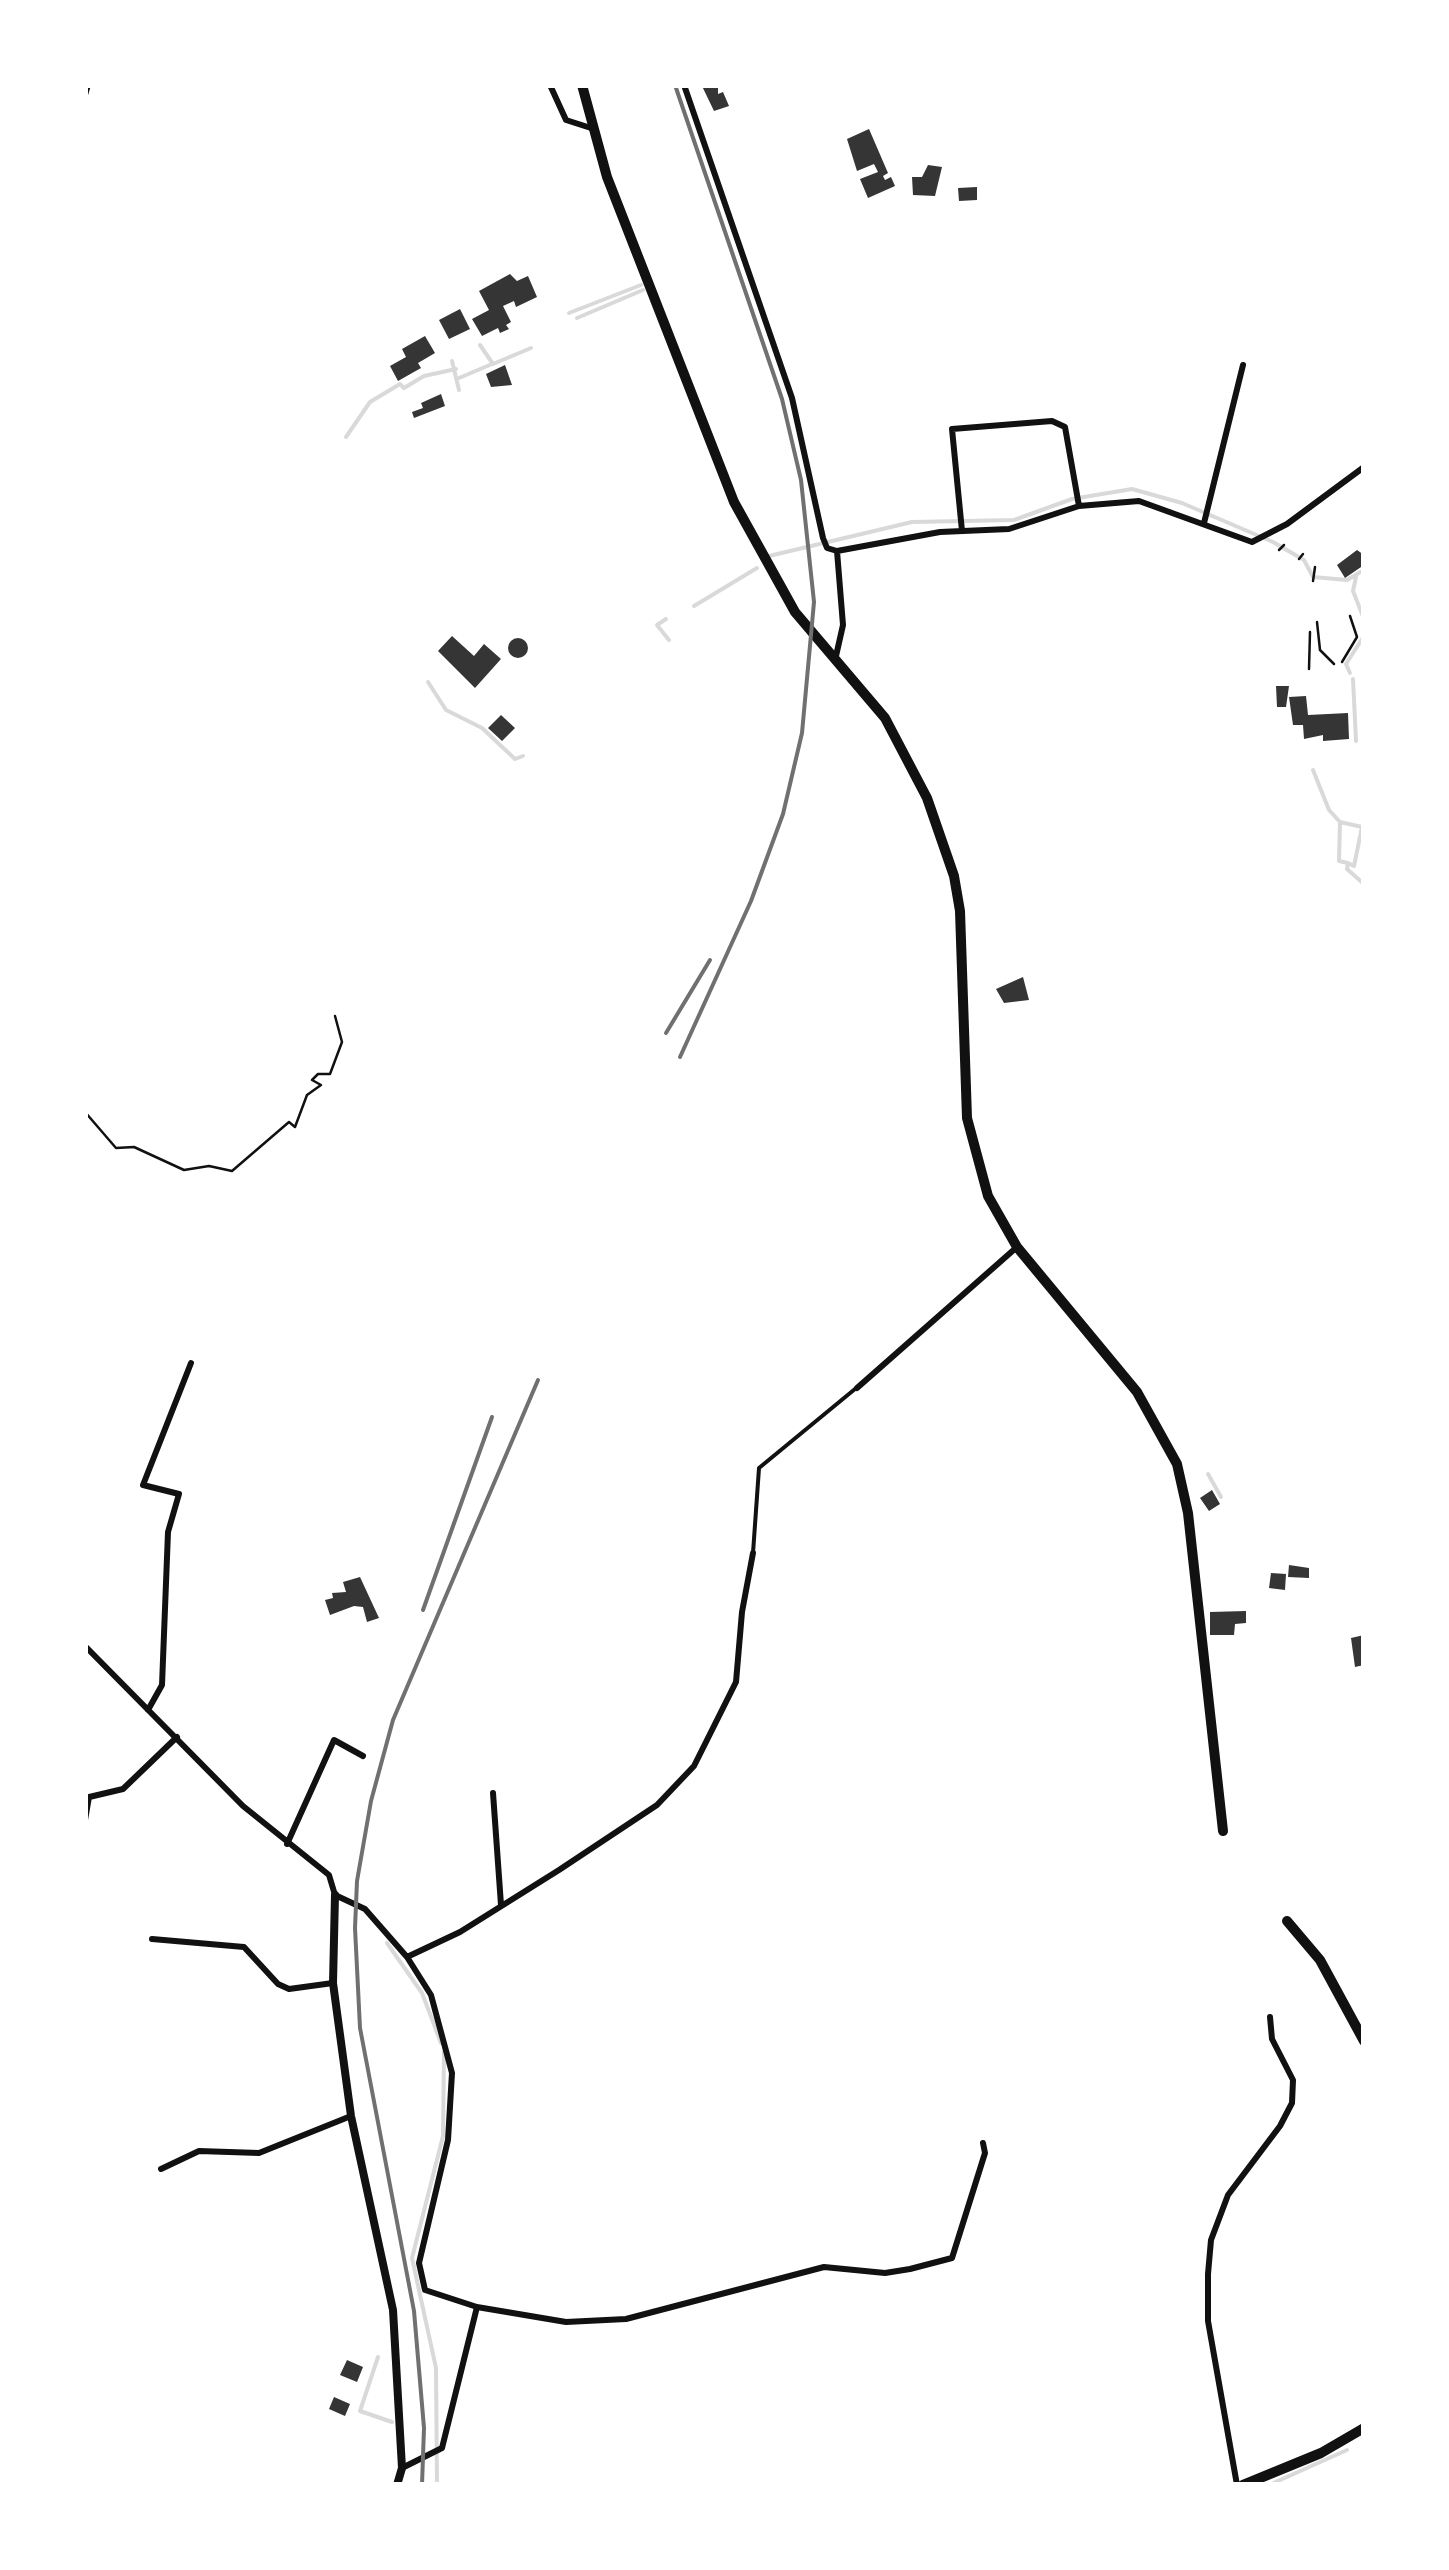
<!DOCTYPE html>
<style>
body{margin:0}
#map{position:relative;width:1449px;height:2570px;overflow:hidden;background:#fff;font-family:"Open Sans",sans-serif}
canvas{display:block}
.frame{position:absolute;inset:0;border:88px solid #fff;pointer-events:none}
</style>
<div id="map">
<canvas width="1449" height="2570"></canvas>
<div class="frame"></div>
</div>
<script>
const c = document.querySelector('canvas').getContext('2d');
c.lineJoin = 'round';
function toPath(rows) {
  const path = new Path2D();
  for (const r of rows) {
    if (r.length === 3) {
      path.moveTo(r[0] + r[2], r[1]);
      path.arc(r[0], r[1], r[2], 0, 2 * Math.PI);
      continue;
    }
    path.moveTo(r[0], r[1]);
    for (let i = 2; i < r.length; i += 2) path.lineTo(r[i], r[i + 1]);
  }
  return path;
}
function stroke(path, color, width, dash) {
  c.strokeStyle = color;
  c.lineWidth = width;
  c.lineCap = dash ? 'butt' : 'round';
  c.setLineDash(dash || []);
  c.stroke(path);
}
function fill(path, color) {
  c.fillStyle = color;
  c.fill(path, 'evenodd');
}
stroke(toPath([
 [569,313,641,285],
 [577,318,643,290],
 [480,345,493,364,531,348],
 [452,361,459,390],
 [459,378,492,364],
 [346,437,370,402,400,384,404,388,424,376,456,369],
 [769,556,912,522,1014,520,1072,499,1132,489,1182,503,1273,542,1304,560,1313,577,1347,580,1364,570],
 [1356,577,1353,591,1364,619],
 [694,606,757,568],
 [666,619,657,625,669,640],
 [1350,673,1346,664,1364,636],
 [1353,679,1356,741],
 [428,682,446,710,482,728,515,759,523,756],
 [1313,770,1329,810,1340,822,1362,827,1354,866,1348,863,1347,869,1364,884],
 [1340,822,1339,861,1348,863],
 [1208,1474,1221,1497],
 [387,1943,422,1993,441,2043],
 [378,2357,360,2411,392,2422],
 [437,2485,436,2368,412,2258,443,2136,444,2052],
 [1269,2485,1347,2450]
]), '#d9d9d9', 4);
fill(toPath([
 [718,85,718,94,723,92,729,106,714,111,702,86],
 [869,129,888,173,883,176,885,180,891,177,895,186,868,198,860,179,878,172,874,164,857,171,847,139],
 [928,165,942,167,935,196,913,195,912,177,922,177],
 [977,187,977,200,959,201,958,188],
 [510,274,517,281,528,276,537,297,516,307,514,301,503,306,511,322,506,325,509,329,500,333,498,328,482,336,472,319,489,310,479,291],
 [460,309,470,329,449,339,439,320],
 [425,336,435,353,418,363,421,368,398,381,390,366,406,357,402,349],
 [505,365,512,385,491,387,486,374],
 [441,394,445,406,414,418,412,412,423,408,421,403],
 [1357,550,1364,555,1364,565,1345,578,1337,565],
 [452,636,474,656,484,644,501,659,475,688,438,651],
 [518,648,10],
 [1276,686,1289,686,1286,707,1277,707],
 [1306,696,1308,715,1348,713,1349,739,1323,741,1323,735,1304,739,1303,725,1293,725,1289,697],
 [501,715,515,728,502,741,488,728],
 [1023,977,1029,1000,1004,1003,996,989],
 [1212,1490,1220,1504,1209,1511,1200,1498],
 [1289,1565,1309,1568,1309,1578,1288,1577],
 [1271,1573,1286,1574,1285,1590,1269,1588],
 [360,1577,379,1618,367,1622,363,1607,354,1606,330,1615,325,1600,333,1598,332,1593,346,1592,343,1582],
 [1246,1611,1246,1623,1235,1624,1234,1635,1210,1635,1210,1612],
 [1364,1635,1364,1665,1355,1667,1351,1638],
 [347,2360,363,2367,357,2382,340,2375],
 [334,2397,350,2404,345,2416,329,2409]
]), '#353535');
stroke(toPath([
 [1279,550,1284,545],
 [1299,559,1303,554],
 [1313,581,1315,567],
 [1317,622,1320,650,1334,664],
 [1342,662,1357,637,1350,616],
 [1309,669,1310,632],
 [85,1112,116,1148,134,1147,184,1170,209,1166,232,1171,289,1122,295,1127,307,1095,321,1085,312,1080,318,1074,330,1074,342,1042,335,1016]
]), '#111', 2.5);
stroke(toPath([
 [753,1553,759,1468,855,1389]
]), '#111', 4);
stroke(toPath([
 [550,85,566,120,594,129],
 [684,85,792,398,823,538,827,548,837,551],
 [85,95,88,85],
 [1204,523,1243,365],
 [962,531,952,429,1052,421,1065,427,1079,506],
 [837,551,940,532,1009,529,1079,506,1139,501,1252,542,1287,524,1364,467],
 [836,656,843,625,837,551],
 [857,1388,1017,1247],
 [85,1646,243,1806,329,1875,335,1895,365,1909,407,1957,431,1995,452,2073,448,2140,419,2263,425,2290,477,2307,566,2322,626,2319,824,2267,885,2273,910,2269,952,2258,985,2153,983,2143],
 [148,1710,162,1685,168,1532,179,1494,143,1485,191,1363],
 [493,1793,501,1905],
 [85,1798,123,1789,177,1737],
 [85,1820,89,1797],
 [287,1844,334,1740,363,1756],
 [152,1939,244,1947,278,1984,289,1989,333,1983],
 [407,1957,460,1932,559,1870,657,1805,694,1766,736,1682,742,1612,753,1553],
 [161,2169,199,2151,259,2153,351,2116],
 [402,2468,442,2448,477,2307],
 [1237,2485,1208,2321,1208,2274,1211,2240,1228,2195,1280,2126,1292,2103,1293,2080,1272,2039,1270,2017]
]), '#111', 6);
stroke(toPath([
 [335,1895,333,1983,351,2116,393,2310,402,2468,397,2485]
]), '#111', 8);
stroke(toPath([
 [582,85,607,177,734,502,795,612,885,718,927,798,954,876,960,911,967,1118,988,1196,1017,1247,1137,1392,1177,1464,1188,1513,1223,1831],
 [1287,1921,1320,1960,1364,2041],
 [1243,2485,1321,2453,1364,2428]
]), '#111', 10);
stroke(toPath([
 [675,85,782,399,801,480,814,602,802,733,783,814,751,901,680,1057],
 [666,1033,710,960],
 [423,1610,492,1417],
 [422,2485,424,2428,414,2311,360,2028,355,1928,357,1881,371,1801,393,1720,538,1380]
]), '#707070', 4);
</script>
